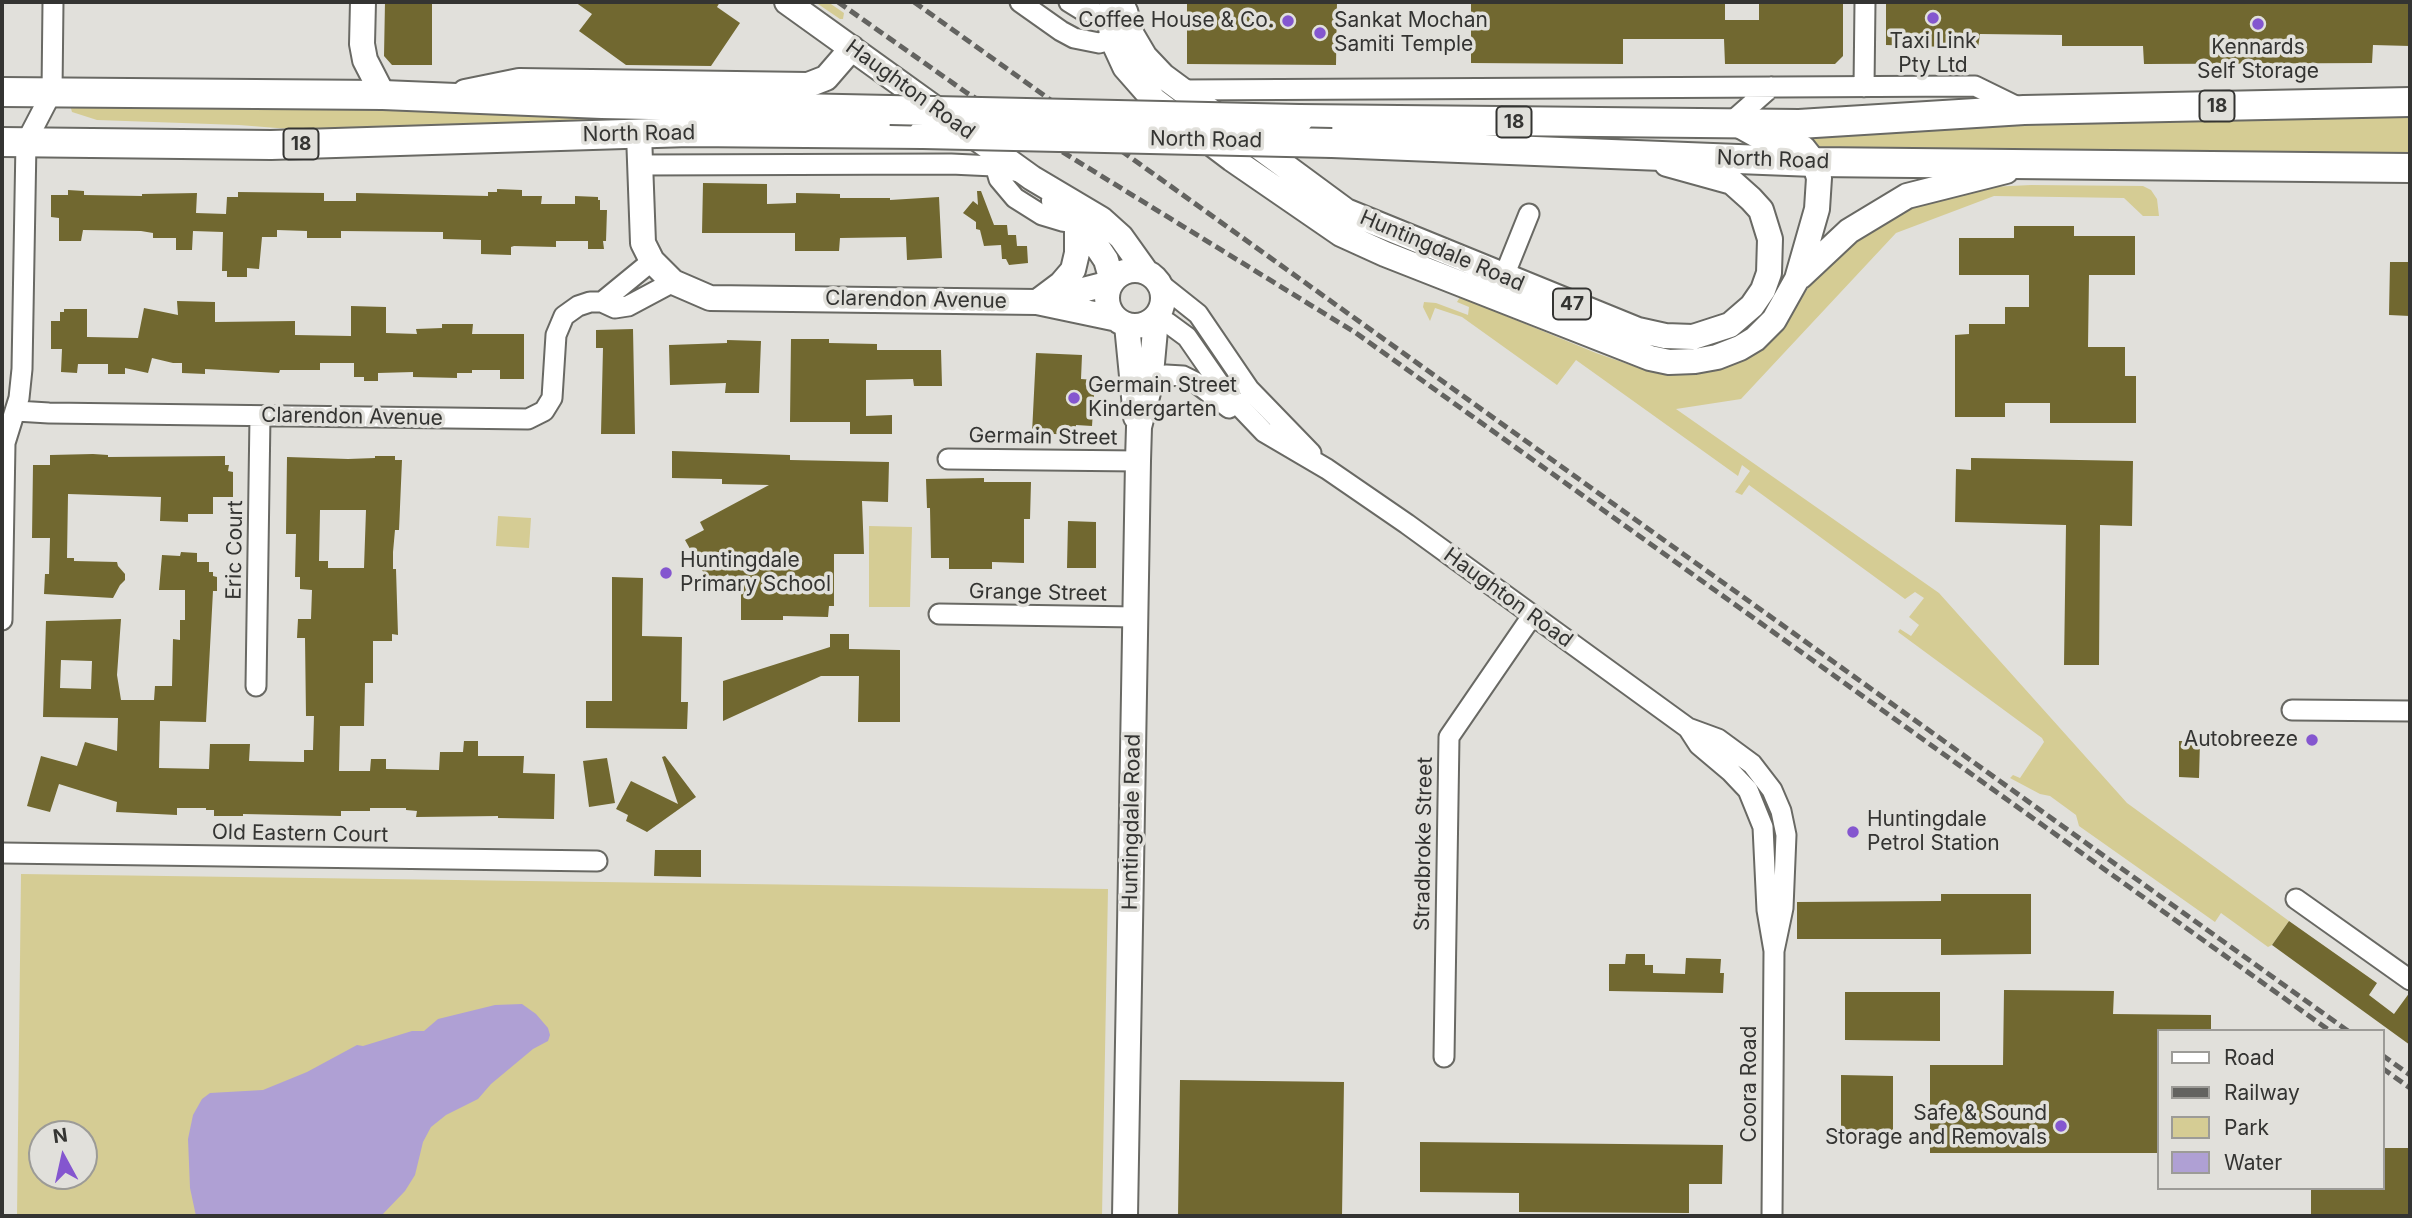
<!DOCTYPE html>
<style>
body{margin:0}
#map{position:relative;width:2412px;height:1218px;overflow:hidden;background:#e1e0db;font-family:Inter,sans-serif}
canvas{display:block}
.frame{position:absolute;inset:0;border:4px solid #343432;pointer-events:none}
.legend{position:absolute;left:2157px;top:1029px;width:228px;height:161px;box-sizing:border-box;background:#e1e0db;border:2px solid #9c9b97;margin:0;padding:9px 12px;list-style:none;font-size:21px;color:#343432}
.legend li{display:flex;align-items:center;gap:14px;height:35px}
.legend b{width:35px;border:2px solid #9c9b97}
.north{position:absolute;left:28px;top:1120px;width:70px;height:70px;box-sizing:border-box;background:#e1e0db;border:2px solid #9c9b97;border-radius:50%;rotate:352deg;font-size:19px;font-weight:700;line-height:28px;text-align:center;color:#343432}
.north::after{content:'';display:block;margin:auto;width:24px;height:32px;background:#8456cf;clip-path:polygon(50% 0,100% 100%,50% 72%,0 100%)}
</style>
<div id="map">
<canvas width="2412" height="1218"></canvas>
<div class="frame"></div>
<ul class="legend">
<li><b style="height:9px;background:#fff"></b>Road</li>
<li><b style="height:9px;background:#636360"></b>Railway</li>
<li><b style="height:19px;background:#d5cc94"></b>Park</li>
<li><b style="height:19px;background:#afa0d4"></b>Water</li>
</ul>
<div class="north">N</div>
</div>
<script>
const c = document.querySelector('canvas').getContext('2d');
c.lineJoin = 'round';
function fill(path, color) {
  c.fillStyle = color;
  c.fill(path, 'evenodd');
}
function toPath(rows) {
  const path = new Path2D();
  for (const r of rows) {
    if (r.length === 3) {
      path.moveTo(r[0] + r[2], r[1]);
      path.arc(r[0], r[1], r[2], 0, 2 * Math.PI);
      continue;
    }
    path.moveTo(r[0], r[1]);
    for (let i = 2; i < r.length; i += 2) path.lineTo(r[i], r[i + 1]);
  }
  return path;
}
function stroke(path, color, width, dash) {
  c.strokeStyle = color;
  c.lineWidth = width;
  c.lineCap = dash ? 'butt' : 'round';
  c.setLineDash(dash || []);
  c.stroke(path);
}
function label(font, color, halo, rows, align = 'center') {
  c.font = font + ' Inter,sans-serif';
  c.lineWidth = 7;
  c.setLineDash([]);
  c.textBaseline = 'middle';
  c.strokeStyle = halo;
  c.fillStyle = color;
  for (const [text, x, y, turn = 0] of rows) {
    c.save();
    c.translate(x, y);
    c.rotate((+turn || 0) * Math.PI / 180);
    c.textAlign = isNaN(turn) ? turn : align;
    if (halo) c.strokeText(text, 0, 0);
    c.fillText(text, 0, 0);
    c.restore();
  }
}
fill(toPath([
 [815,2,828,2,844,13,843,19,840,19],
 [70,105,597,114,598,123,315,131,239,125,97,120,72,112],
 [2339,113,2410,118,2410,153,2170,151,1837,153,1800,141,1780,139,1904,126],
 [2031,185,2143,186,2151,190,2157,199,2159,216,2143,216,2124,198,1994,196,1896,233,1741,399,1676,409,1939,593,2127,803,2289,921,2272,945,2268,947,2221,913,2215,922,2079,826,2076,815,2050,796,2040,794,2010,778,2013,775,2020,778,2044,742,2042,738,1898,632,1900,629,1911,636,1919,625,1909,617,1924,598,1915,592,1905,599,1749,485,1742,495,1735,492,1750,471,1742,465,1738,476,1576,360,1557,385,1462,317,1435,308,1430,321,1423,307,1424,302,1436,303,1468,315,1469,307,1457,302,1460,297,1596,353,1639,368,1675,372,1794,310,1819,271,1851,240,1900,211,1970,188],
 [498,516,531,518,529,548,496,546],
 [869,526,912,527,910,607,869,607],
 [21,874,1108,889,1102,1216,17,1216],
 [42,1134,84,1134,84,1176,42,1176]
]), '#d5cc94');
fill(toPath([
 [522,1004,536,1014,548,1028,550,1035,548,1041,533,1049,491,1084,478,1099,446,1115,431,1127,423,1142,415,1175,405,1191,381,1216,196,1216,190,1188,188,1139,193,1115,202,1099,210,1093,263,1090,307,1072,357,1045,363,1046,412,1031,424,1031,438,1019,495,1005]
]), '#afa0d4');
fill(toPath([
 [385,2,432,2,432,65,392,65,384,56],
 [575,2,720,2,717,7,740,23,711,66,626,65,579,31,592,14],
 [1187,2,1337,2,1336,65,1187,64],
 [1471,2,1725,2,1725,20,1759,20,1759,2,1843,2,1843,56,1835,64,1725,64,1724,39,1623,39,1623,64,1471,63],
 [1886,2,2410,2,2410,46,2373,45,2372,63,2144,64,2143,46,2062,46,2062,35,1980,34,1978,48,1886,45],
 [703,183,767,184,767,204,796,203,796,193,840,194,840,198,890,198,890,200,939,197,942,258,907,260,906,237,840,238,839,251,795,251,795,233,702,233],
 [497,189,522,190,522,196,542,196,541,204,575,204,575,196,598,197,598,200,600,200,600,210,607,210,606,241,603,241,604,249,588,249,588,241,556,241,556,247,514,246,511,247,511,255,481,254,481,240,443,239,443,232,341,231,341,238,307,238,307,231,277,230,277,237,262,237,259,269,247,268,247,277,227,277,227,271,222,271,223,232,193,231,192,250,176,250,176,238,153,238,153,233,141,231,83,230,81,241,59,241,59,218,51,217,51,195,68,195,68,190,84,191,84,195,142,196,142,194,197,193,196,213,226,214,227,197,238,197,238,192,324,193,324,201,356,201,356,193,488,196,488,192,497,192],
 [977,191,981,191,994,225,1007,225,1008,235,1016,235,1017,246,1027,246,1028,263,1009,265,1006,259,1002,259,1001,245,984,246,980,230,976,229,976,222,963,213,973,201,978,205],
 [2014,226,2074,226,2074,236,2135,236,2135,275,2089,275,2088,347,2125,347,2125,376,2136,376,2136,423,2050,423,2050,403,2005,403,2005,417,1955,417,1955,335,1969,334,1969,324,2005,324,2005,307,2029,307,2029,275,1959,275,1959,238,2014,238],
 [2390,262,2410,262,2410,316,2389,315],
 [177,301,215,302,215,322,295,321,295,335,351,336,351,306,386,307,386,333,417,334,416,329,442,328,442,324,473,324,472,334,524,334,524,379,500,379,500,370,472,370,472,373,457,373,457,378,413,377,413,372,378,373,378,381,364,381,364,377,354,377,354,363,320,363,320,370,280,370,279,373,205,369,205,374,182,373,182,363,173,363,152,358,148,373,125,368,125,374,108,374,108,364,78,364,77,373,61,372,62,349,51,349,51,321,60,321,60,312,64,312,64,309,87,309,87,337,138,338,144,308,178,315],
 [633,329,635,434,601,434,603,348,596,348,596,330],
 [791,339,829,339,829,343,877,344,877,350,941,350,942,386,914,386,913,379,866,380,866,416,892,415,892,434,850,434,850,422,790,422],
 [727,340,761,341,759,393,725,393,726,383,670,385,669,345,727,343],
 [1036,353,1082,355,1081,379,1095,380,1092,426,1076,425,1076,435,1032,433],
 [672,451,790,455,790,460,889,462,888,502,862,501,864,554,834,554,834,606,829,606,828,617,783,616,783,620,741,620,741,576,731,581,728,574,710,584,685,540,704,530,700,522,769,485,722,484,722,479,672,478],
 [93,454,108,455,108,457,225,456,225,465,229,465,228,471,233,472,233,497,213,497,213,514,188,514,188,522,160,521,161,497,68,494,67,558,74,558,74,561,117,562,118,566,125,574,125,580,120,585,113,598,44,594,45,574,49,574,50,538,32,538,33,465,50,465,50,455],
 [375,456,395,456,395,460,402,460,399,530,395,530,393,552,393,569,396,569,398,635,392,634,392,641,373,641,373,683,365,683,364,726,340,726,339,771,370,771,371,759,386,759,386,769,439,770,440,752,463,752,464,741,478,741,478,756,524,756,523,773,555,774,554,819,498,818,498,816,416,817,417,811,406,810,406,808,370,808,370,811,341,811,341,816,243,814,243,816,214,816,214,810,206,810,206,808,177,808,177,815,116,812,117,802,59,784,50,812,27,806,41,756,77,766,85,742,117,751,118,718,43,717,46,621,121,619,117,675,121,700,154,700,155,686,172,686,173,639,180,640,180,620,185,620,185,590,159,590,162,555,180,556,181,552,197,553,197,562,209,562,209,572,213,572,213,576,217,577,217,591,213,591,206,722,160,721,159,768,209,769,210,744,250,744,249,761,304,762,304,750,313,750,314,716,306,716,305,638,297,638,298,619,311,619,312,590,300,589,300,577,295,577,296,534,286,534,287,457,348,459,375,458],
 [320,510,366,510,364,568,328,568,328,561,319,561],
 [61,660,92,661,91,689,60,688],
 [1971,458,2133,461,2132,526,2100,525,2099,665,2064,665,2066,525,1955,522,1956,469,1971,470],
 [984,478,984,482,1031,482,1030,519,1024,519,1024,563,992,562,992,569,949,569,949,558,931,558,930,508,927,508,926,479],
 [1068,521,1096,522,1096,568,1067,568],
 [612,577,643,578,642,636,682,637,681,702,688,702,687,729,586,728,586,701,612,701],
 [830,634,849,634,849,649,900,650,900,722,858,722,859,676,821,676,723,721,723,681,830,647],
 [2179,741,2200,741,2199,778,2179,777],
 [665,756,696,797,647,832,626,821,628,815,616,809,631,781,678,804,662,757],
 [607,758,615,803,589,807,583,761],
 [655,850,701,850,701,877,654,876],
 [1941,894,2031,894,2031,954,1941,955,1941,939,1797,939,1797,902,1941,901],
 [2289,921,2377,983,2369,995,2394,1014,2410,992,2410,1045,2272,945],
 [1626,954,1645,954,1645,965,1653,965,1653,973,1685,974,1686,958,1721,959,1720,973,1724,973,1723,993,1609,991,1609,964,1625,964],
 [2004,990,2114,991,2113,1014,2211,1015,2211,1031,2158,1031,2158,1153,1930,1153,1930,1065,2003,1065],
 [1845,992,1940,992,1940,1041,1845,1040],
 [1841,1075,1893,1076,1893,1140,1841,1139],
 [1180,1080,1344,1082,1342,1216,1178,1216],
 [1420,1142,1723,1145,1722,1184,1689,1184,1689,1213,1519,1212,1519,1193,1420,1192],
 [2382,1148,2410,1148,2410,1216,2311,1216,2311,1188,2382,1188]
]), '#716830');
const minor = toPath([
 [1020,2,1061,31,1074,38,1099,43,1124,36],
 [1069,2,1082,10,1100,14,1120,12],
 [1864,87,1865,2],
 [1181,90,1975,86,2022,109],
 [1729,124,1771,87],
 [992,155,999,179,1015,198,1042,215,1062,221,1077,223],
 [640,165,951,164,994,166,1019,172],
 [1159,283,1198,314,1249,389,1311,453],
 [1500,286,1529,214],
 [602,302,652,261],
 [1157,318,1168,323,1187,337,1223,389,1264,432,1327,469,1407,524,1688,728,1718,739,1752,764,1772,790,1781,811,1786,835,1783,908,1774,951],
 [1150,385,1166,375,1183,376,1195,382,1229,408],
 [16,411,49,413,528,419,544,411,552,398,556,335,564,316,578,306,590,302,602,302,615,308,628,306,673,282],
 [948,459,1138,461],
 [939,614,1136,617],
 [2,620,5,443,19,398,22,369,26,142,52,92,53,2],
 [256,686,260,416],
 [2292,710,2410,711],
 [1688,728,1699,745,1731,772,1748,790,1763,827,1767,910,1774,951,1772,1216],
 [2,853,597,861],
 [2296,899,2410,980],
 [1444,1057,1449,737,1532,616]
]);
const major = toPath([
 [363,2,362,44,365,60,383,95],
 [787,2,1032,178,1101,219,1121,237,1146,272],
 [1114,2,1109,14,1113,41,1125,67,1154,100,1232,159,1341,234,1385,254,1650,358,1669,362,1695,361,1717,357,1740,348,1755,339,1774,320,1797,279,1817,209,1819,178,1814,162,1803,148,1771,143,1737,124],
 [1114,3,1125,11,1132,35,1145,57,1163,76,1346,211,1638,330,1665,336,1693,337,1730,325,1752,306,1763,290,1769,273,1770,239,1761,210,1751,199,1732,182,1667,164],
 [465,92,519,81,808,85,826,78,852,48],
 [639,134,643,243,652,261,673,282,710,298,1037,302,1113,318],
 [1054,201,1094,242,1106,260,1112,281],
 [1135,298,28],
 [1801,276,1849,231,1907,196,2006,171],
 [1044,300,1110,283],
 [1037,302,1061,284,1073,270,1077,253,1077,223],
 [1127,325,1136,417],
 [1125,1216,1138,461,1139,427,1150,385,1156,319]
]);
const highway = toPath([
 [2,92,383,95,602,104,890,110],
 [1299,119,1799,124,2024,110,2410,102],
 [2,142,271,145,689,132,923,134],
 [1332,143,1814,162,2410,168]
]);
stroke(minor, '#696964', 23);
stroke(major, '#696964', 28);
stroke(highway, '#696964', 32);
stroke(minor, '#fff', 19);
stroke(major, '#fff', 24);
stroke(highway, '#fff', 28);
stroke(toPath([
 [838,2,967,93,1356,333,2330,1031],
 [914,2,2348,1031],
 [2382,1055,2410,1075],
 [2382,1068,2410,1088]
]), '#636360', 5, [10, 5]);
const highwayBridge = toPath([
 [890,110,1299,119],
 [923,134,1332,143]
]);
stroke(highwayBridge, '#696964', 32, []);
stroke(highwayBridge, '#fff', 28);
for (const [x, y, r, color] of [
 [1933,18,7,"#8456cf"],
 [1288,21,7,"#8456cf"],
 [2258,24,7,"#8456cf"],
 [1320,33,7,"#8456cf"],
 [1074,398,7,"#8456cf"],
 [666,573,7,"#8456cf"],
 [2312,740,7,"#8456cf"],
 [1853,832,7,"#8456cf"],
 [2061,1126,7,"#8456cf"]
]) {
  const dot = new Path2D();
  dot.arc(x, y, r, 0, 2 * Math.PI);
  c.fillStyle = color;
  c.fill(dot);
  stroke(dot, '#e1e0db', 2.5);
}
for (const [x, y, w] of [
 [2217,106,35],
 [1514,122,35],
 [301,144,35],
 [1572,304,38]
]) {
  const box = new Path2D();
  box.roundRect(x - w / 2, y - 15.5, w, 31, 5);
  c.fillStyle = '#e1e0db';
  c.fill(box);
  stroke(box, '#343432', 2);
}
label('bold 19px', '#343432', null, [
 ["18",2217,106],
 ["18",1514,122],
 ["18",301,144],
 ["47",1572,304]
]);
label('21px', '#343432', '#e1e0db', [
 ["Coffee House & Co.",1274,21,"right"],
 ["Sankat Mochan",1334,21],
 ["Samiti Temple",1334,45],
 ["Taxi Link",1933,42,"center"],
 ["Pty Ltd",1933,66,"center"],
 ["Kennards",2258,48,"center"],
 ["Self Storage",2258,72,"center"],
 ["Germain Street",1088,386],
 ["Kindergarten",1088,410],
 ["Huntingdale",680,561],
 ["Primary School",680,585],
 ["Autobreeze",2298,740,"right"],
 ["Huntingdale",1867,820],
 ["Petrol Station",1867,844],
 ["Safe & Sound",2047,1114,"right"],
 ["Storage and Removals",2047,1138,"right"]
], 'left');
label('21px', '#343432', '#e1e0db', [
 ["Haughton Road",910,90,36],
 ["North Road",639,134,-1],
 ["North Road",1206,140,1],
 ["North Road",1773,160,2],
 ["Huntingdale Road",1442,251,23],
 ["Clarendon Avenue",916,300,1],
 ["Clarendon Avenue",352,417,1],
 ["Germain Street",1043,437,1],
 ["Eric Court",235,550,-89],
 ["Grange Street",1038,593,1],
 ["Haughton Road",1508,598,36],
 ["Huntingdale Road",1132,822,-89],
 ["Old Eastern Court",300,834,1],
 ["Stradbroke Street",1424,844,-89],
 ["Coora Road",1750,1084,-90]
]);
</script>
